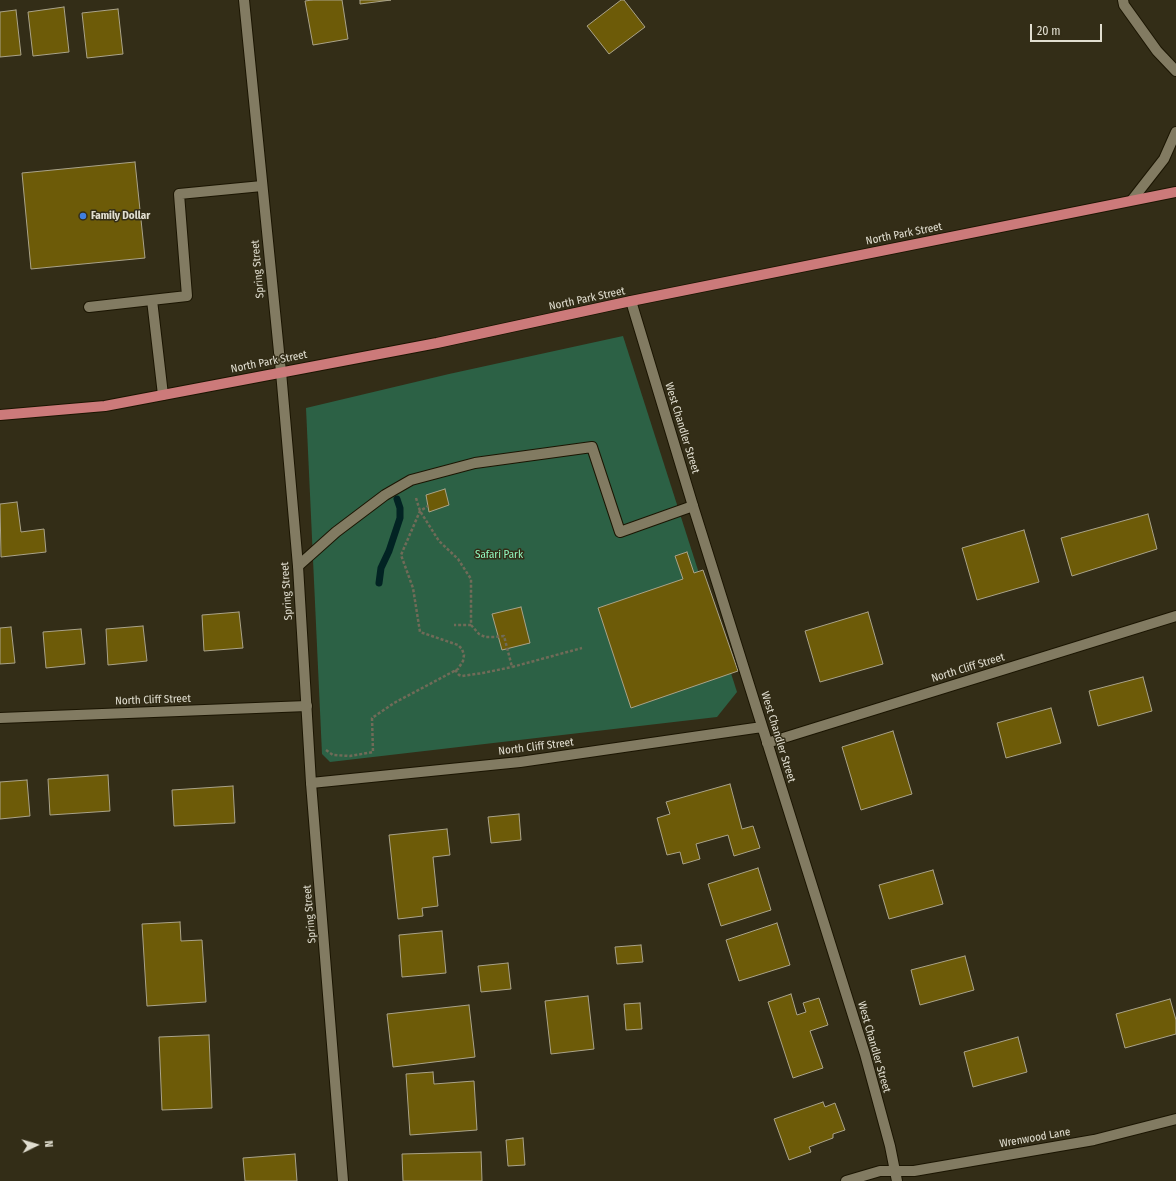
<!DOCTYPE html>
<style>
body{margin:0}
#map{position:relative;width:1176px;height:1181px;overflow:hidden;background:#332d17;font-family:"Fira Sans Condensed",sans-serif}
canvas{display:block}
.north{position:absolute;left:16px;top:1125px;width:40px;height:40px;-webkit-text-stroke:3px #332d17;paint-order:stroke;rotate:85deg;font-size:11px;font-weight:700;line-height:16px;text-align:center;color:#e1ded0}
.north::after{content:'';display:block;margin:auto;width:14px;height:18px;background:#e1ded0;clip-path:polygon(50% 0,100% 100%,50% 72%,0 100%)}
.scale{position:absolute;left:1030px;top:24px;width:72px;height:18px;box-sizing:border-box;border:2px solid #e1ded0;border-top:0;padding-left:5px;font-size:12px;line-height:14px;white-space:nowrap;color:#e1ded0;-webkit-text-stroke:3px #332d17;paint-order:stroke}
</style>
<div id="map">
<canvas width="1176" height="1181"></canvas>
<div class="north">N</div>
<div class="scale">20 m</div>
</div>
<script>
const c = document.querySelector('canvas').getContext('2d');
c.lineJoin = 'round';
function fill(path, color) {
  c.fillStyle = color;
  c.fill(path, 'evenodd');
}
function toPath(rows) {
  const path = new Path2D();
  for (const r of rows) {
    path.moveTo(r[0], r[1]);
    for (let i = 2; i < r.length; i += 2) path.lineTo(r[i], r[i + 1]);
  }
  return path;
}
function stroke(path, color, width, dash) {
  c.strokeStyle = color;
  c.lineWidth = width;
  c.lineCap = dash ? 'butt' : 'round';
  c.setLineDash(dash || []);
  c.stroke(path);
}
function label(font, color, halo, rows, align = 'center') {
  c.font = font + ' "Fira Sans Condensed",sans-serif';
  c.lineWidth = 3;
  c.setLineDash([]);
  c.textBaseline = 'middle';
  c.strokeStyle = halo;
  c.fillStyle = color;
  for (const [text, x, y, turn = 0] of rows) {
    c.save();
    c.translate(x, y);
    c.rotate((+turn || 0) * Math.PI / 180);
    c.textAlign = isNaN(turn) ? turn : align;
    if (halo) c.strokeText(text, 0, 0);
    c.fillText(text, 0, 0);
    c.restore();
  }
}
fill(toPath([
 [623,336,737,692,717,717,330,762,322,754,306,408,449,374]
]), '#2c6145');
stroke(toPath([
 [379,583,381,568,389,551,400,518,400,508,397,499]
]), '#022323', 7);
const building = toPath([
 [312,0,342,0,348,39,313,45,305,1,312,0],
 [360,0,391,0,360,4,360,0],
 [621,0,624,0,645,27,609,54,587,26,621,0],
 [64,7,69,52,33,56,28,12,64,7],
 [118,9,123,54,87,58,82,13,118,9],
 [16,10,21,55,0,57,0,12,16,10],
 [135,162,145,258,31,269,22,173,135,162],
 [445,489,449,505,429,512,426,495,445,489],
 [17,502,21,532,44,529,46,552,1,557,0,504,17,502],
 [1148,514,1157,549,1072,576,1061,538,1148,514],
 [1024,530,1039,582,977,600,962,548,1024,530],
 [687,552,694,573,703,570,738,671,631,708,598,608,683,579,675,556,687,552],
 [521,607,530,643,502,650,492,614,521,607],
 [239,612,243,648,204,651,202,615,239,612],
 [868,612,883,664,820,682,805,631,868,612],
 [143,626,147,661,108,665,106,629,143,626],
 [11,627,15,663,0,664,0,628,11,627],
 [81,629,85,664,46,668,43,632,81,629],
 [1143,677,1152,711,1098,726,1089,691,1143,677],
 [1051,708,1061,743,1006,758,997,723,1051,708],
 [893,731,912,794,861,810,842,747,893,731],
 [108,775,110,811,50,815,48,779,108,775],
 [27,780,30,816,0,819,0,782,27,780],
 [730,784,742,829,753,826,760,848,734,856,728,835,696,844,700,859,683,864,680,852,667,855,657,818,670,814,666,802,730,784],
 [233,786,235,823,174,826,172,790,233,786],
 [519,814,521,840,491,843,488,817,519,814],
 [447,829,450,855,433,857,438,906,422,908,423,916,398,919,389,835,447,829],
 [758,868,771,910,721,926,708,884,758,868],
 [933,870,943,904,889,919,879,885,933,870],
 [180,922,181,941,202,940,206,1002,147,1006,142,924,180,922],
 [777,923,790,965,739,981,726,940,777,923],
 [442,931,446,973,402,977,399,935,442,931],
 [641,945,643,962,617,964,615,947,641,945],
 [965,956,974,990,920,1005,911,970,965,956],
 [508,963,511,989,481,992,478,966,508,963],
 [791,994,797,1015,806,1012,803,1003,819,998,828,1025,810,1031,823,1068,793,1078,768,1002,791,994],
 [588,996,594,1049,551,1054,545,1001,588,996],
 [1170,999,1176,1020,1176,1034,1125,1048,1116,1014,1170,999],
 [640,1003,642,1029,626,1030,624,1004,640,1003],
 [469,1005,475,1057,393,1067,387,1014,469,1005],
 [209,1035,212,1108,162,1110,159,1037,209,1035],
 [1018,1037,1027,1072,973,1087,964,1052,1018,1037],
 [433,1072,434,1084,474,1081,477,1130,410,1135,406,1074,433,1072],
 [823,1102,825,1107,835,1103,845,1130,833,1134,833,1138,809,1147,811,1152,789,1160,774,1119,823,1102],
 [523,1138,525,1165,508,1166,506,1140,523,1138],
 [481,1152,482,1181,403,1181,402,1154,481,1152],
 [295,1154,297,1181,245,1181,243,1158,295,1154]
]);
fill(building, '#6d5b08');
stroke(building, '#aaa389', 1);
const lane = toPath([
 [152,300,163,395],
 [89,307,187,296,179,194,262,186],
 [298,566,336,532,385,495,411,480,475,463,592,447,620,532,693,506]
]);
const street = toPath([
 [244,0,281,372],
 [1123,0,1124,5,1157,51,1176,71],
 [1132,200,1164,159,1176,132],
 [631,301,693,506,865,1054,890,1146,897,1181],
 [0,718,307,706],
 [767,743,1176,616],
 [311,783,520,762,762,727],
 [846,1181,880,1171,914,1171,1094,1140,1176,1119]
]);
const secondary = toPath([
 [281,372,298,566,311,783,343,1181]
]);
const primary = toPath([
 [0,415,105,406,437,343,631,301,1176,192]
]);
stroke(lane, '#1b1502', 12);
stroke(street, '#1b1502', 12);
stroke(secondary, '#1b1502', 12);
stroke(primary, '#1b1502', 12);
stroke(toPath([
 [416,498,420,511,439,541,458,559,471,579,471,625,454,625],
 [471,625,479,634,485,637,495,637,504,636,512,667,582,648],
 [455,670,459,675,462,676,483,673,512,667],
 [326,750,333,755,350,756,373,752,372,718,394,703,458,669,463,661,464,655,462,649,458,645,420,632,413,588,401,555,420,511,428,506]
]), '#706b58', 2.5, [3, 2]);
stroke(lane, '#827b62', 10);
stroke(street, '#827b62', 10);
stroke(secondary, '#827b62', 10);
stroke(primary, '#cc7a7a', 10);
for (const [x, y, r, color] of [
 [83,216,4,"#3f7fe0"]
]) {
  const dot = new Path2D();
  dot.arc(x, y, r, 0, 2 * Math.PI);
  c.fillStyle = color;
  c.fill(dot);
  stroke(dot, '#332d17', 1.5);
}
label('bold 11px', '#e1ded0', '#332d17', [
 ["Family Dollar",91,216]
], 'left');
label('11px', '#e1ded0', '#332d17', [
 ["North Park Street",904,234,-11],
 ["Spring Street",258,269,-95],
 ["North Park Street",587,299,-12],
 ["North Park Street",269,362,-11],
 ["West Chandler Street",682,428,73],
 ["Spring Street",287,591,-94],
 ["North Cliff Street",968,668,-17],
 ["North Cliff Street",153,700,-2],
 ["West Chandler Street",778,737,73],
 ["North Cliff Street",536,747,-7],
 ["Spring Street",310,914,-95],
 ["West Chandler Street",874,1047,74],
 ["Wrenwood Lane",1035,1138,-10]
]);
label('11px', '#91f7be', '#332d17', [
 ["Safari Park",499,555]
]);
</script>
